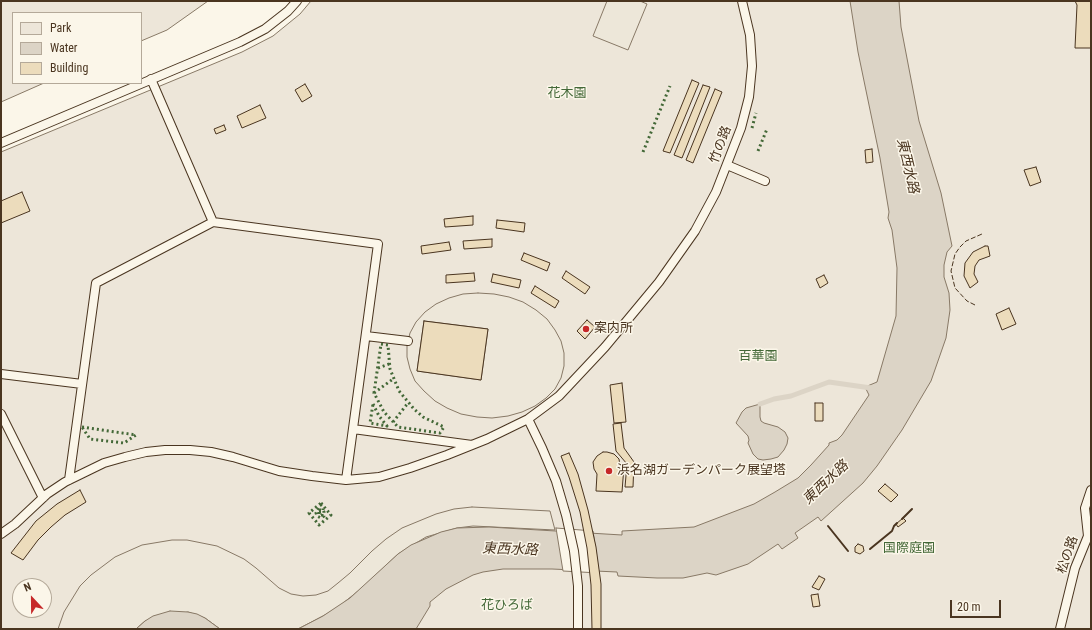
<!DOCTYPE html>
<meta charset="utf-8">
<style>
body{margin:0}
#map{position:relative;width:1092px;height:630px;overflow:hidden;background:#fbf6e9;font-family:"Roboto Condensed",sans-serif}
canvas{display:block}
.frame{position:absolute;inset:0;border:2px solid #4a3520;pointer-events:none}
.legend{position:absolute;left:12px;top:12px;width:130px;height:72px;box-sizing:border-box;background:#fbf6e9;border:1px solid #b4a999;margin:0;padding:5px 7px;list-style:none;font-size:12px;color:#4a3520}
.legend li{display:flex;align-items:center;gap:8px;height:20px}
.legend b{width:20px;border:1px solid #b4a999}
.north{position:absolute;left:12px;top:578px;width:40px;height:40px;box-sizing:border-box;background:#fbf6e9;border:1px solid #b4a999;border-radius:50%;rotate:338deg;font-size:11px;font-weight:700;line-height:16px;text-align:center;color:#4a3520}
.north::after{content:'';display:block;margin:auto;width:14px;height:18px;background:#c62828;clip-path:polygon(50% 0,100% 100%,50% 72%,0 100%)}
.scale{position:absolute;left:950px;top:600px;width:51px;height:18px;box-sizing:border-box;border:2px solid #4a3520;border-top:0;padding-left:5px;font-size:12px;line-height:14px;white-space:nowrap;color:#4a3520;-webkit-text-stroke:3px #fbf6e9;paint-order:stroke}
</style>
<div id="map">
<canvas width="1092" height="630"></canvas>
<div class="frame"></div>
<ul class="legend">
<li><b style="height:11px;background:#ede6d9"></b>Park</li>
<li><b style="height:11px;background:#dcd4c6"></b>Water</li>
<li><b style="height:11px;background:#ecdcbc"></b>Building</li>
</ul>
<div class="north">N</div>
<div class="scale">20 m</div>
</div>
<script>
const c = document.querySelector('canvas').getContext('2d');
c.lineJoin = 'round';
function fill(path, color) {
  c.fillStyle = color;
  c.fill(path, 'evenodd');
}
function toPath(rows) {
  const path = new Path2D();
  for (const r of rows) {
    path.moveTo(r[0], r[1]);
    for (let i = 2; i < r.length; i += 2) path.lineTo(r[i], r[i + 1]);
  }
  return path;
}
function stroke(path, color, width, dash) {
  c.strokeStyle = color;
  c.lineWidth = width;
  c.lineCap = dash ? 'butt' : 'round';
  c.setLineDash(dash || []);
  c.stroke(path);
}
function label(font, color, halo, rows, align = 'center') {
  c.font = font + ' "Roboto Condensed","Noto Sans JP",sans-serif';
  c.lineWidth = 3;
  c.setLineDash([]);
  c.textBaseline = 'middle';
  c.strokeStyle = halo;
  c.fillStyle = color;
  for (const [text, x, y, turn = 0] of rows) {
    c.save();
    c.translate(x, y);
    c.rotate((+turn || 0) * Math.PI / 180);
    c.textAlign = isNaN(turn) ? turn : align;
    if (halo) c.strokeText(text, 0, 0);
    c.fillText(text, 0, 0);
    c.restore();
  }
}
const green = toPath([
 [1,1,208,1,167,30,141,41,141,13,13,13,13,83,44,83,1,102,1,1],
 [311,1,1091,1,1091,629,1,629,1,152,242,52,273,36,300,14,311,1],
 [20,586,44,586,44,610,20,610,20,586]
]);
fill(green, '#ede6d9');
stroke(green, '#887966', 1);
const parking = toPath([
 [607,1,640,1,647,4,628,50,593,36,607,1],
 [478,293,494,294,509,297,523,302,536,310,547,319,555,330,561,341,564,353,564,366,561,378,555,389,546,398,535,406,522,412,508,416,492,418,477,417,461,414,447,408,435,401,424,391,415,381,410,369,407,357,407,345,410,333,416,322,425,312,436,304,449,298,463,294,478,293],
 [424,321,488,329,481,380,417,371,424,321],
 [472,507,550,511,555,530,473,526,457,528,426,537,398,554,363,587,337,608,323,616,298,629,220,629,205,618,188,612,145,621,136,629,58,629,64,612,80,586,91,575,115,557,142,545,172,540,187,540,217,546,244,559,256,568,279,588,291,594,303,596,316,595,328,591,338,583,350,573,372,551,386,539,402,528,436,514,454,509,472,507]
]);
fill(parking, '#ede7d9');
stroke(parking, '#887966', 1);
const water = toPath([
 [850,1,899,1,901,27,919,121,941,193,952,246,947,252,944,265,944,277,949,293,950,310,946,338,931,381,902,430,877,466,863,483,821,521,818,517,795,533,798,538,782,549,778,544,748,564,716,575,707,573,683,578,657,578,618,576,617,572,552,569,503,569,483,572,473,575,446,589,430,602,430,606,416,629,298,629,323,616,350,598,398,554,411,545,441,532,457,528,489,527,622,535,622,531,694,527,754,504,775,492,798,478,811,465,829,445,829,443,837,440,842,435,869,395,865,387,877,382,896,316,897,268,892,230,888,218,889,212,880,158,858,52,850,1],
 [760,404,760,417,761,421,764,423,778,427,785,432,788,438,787,444,784,450,778,457,771,459,763,460,758,459,753,454,748,443,749,440,748,436,736,423,742,412,746,408,760,404],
 [170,611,188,612,197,614,205,618,220,629,136,629,145,621,153,616,170,611]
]);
fill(water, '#dcd4c6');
stroke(water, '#887966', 1);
const pier = toPath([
 [556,528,593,531,599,573,563,571,556,528]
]);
fill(pier, '#fbf6e9');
stroke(pier, '#887966', 1);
stroke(toPath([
 [760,404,774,399,791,396,829,382,871,388]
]), '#dcd4c6', 5);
const building = toPath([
 [1075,1,1091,1,1091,48,1075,48,1077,5,1075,1],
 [692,80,699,83,670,153,663,151,692,80],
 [305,84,312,96,302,102,295,90,305,84],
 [703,85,710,87,682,158,674,155,703,85],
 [715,89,722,92,693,163,686,160,715,89],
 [260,105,266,118,242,128,237,116,260,105],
 [224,125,226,130,216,134,214,129,224,125],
 [872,149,873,162,866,163,865,150,872,149],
 [1036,167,1041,182,1030,186,1024,170,1036,167],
 [22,192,30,211,1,223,1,201,22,192],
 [473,216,473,225,445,227,444,219,473,216],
 [497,220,525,223,524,232,496,228,497,220],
 [492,239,492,247,464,249,463,241,492,239],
 [449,242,451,250,422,254,421,246,449,242],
 [985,246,988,246,990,256,979,260,975,266,974,274,978,282,970,288,964,276,965,263,973,252,985,246],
 [524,253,550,263,547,271,521,260,524,253],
 [566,271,590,287,585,294,562,278,566,271],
 [474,273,475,281,446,283,446,275,474,273],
 [493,274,521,280,519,288,491,282,493,274],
 [824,275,828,283,820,288,816,279,824,275],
 [535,286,559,301,555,308,531,293,535,286],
 [1009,308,1016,324,1002,330,996,314,1009,308],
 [587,320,595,327,585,339,577,331,587,320],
 [424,321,488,329,481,380,417,371,424,321],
 [622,383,626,422,614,423,610,385,622,383],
 [815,403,823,403,823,421,815,421,815,403],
 [621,423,624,448,634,462,633,487,625,487,627,464,616,451,613,424,621,423],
 [603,452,607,452,614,454,619,459,620,466,624,466,622,492,596,491,597,474,594,469,593,462,597,456,603,452],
 [569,453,578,474,588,510,596,547,601,584,601,629,592,629,591,585,587,548,580,512,569,477,561,456,569,453],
 [885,484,898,495,891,502,878,491,885,484],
 [80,490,86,502,65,515,51,527,38,540,23,560,11,553,36,521,57,504,80,490],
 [903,518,906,521,898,527,896,524,903,518],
 [858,544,863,546,864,551,860,554,855,552,855,547,858,544],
 [819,576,825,579,819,590,812,587,819,576],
 [818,594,820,606,813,607,811,595,818,594]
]);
fill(building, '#ecdcbc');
stroke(building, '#4a3520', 1);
const service = toPath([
 [151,79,213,222],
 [1,143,240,42,265,29,288,11,297,1],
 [727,165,765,181],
 [366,336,408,341],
 [1,374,82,384],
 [1,414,43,498],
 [528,419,542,448,556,481,566,515,574,551,578,586,578,629],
 [353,429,472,445],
 [69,480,96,283,213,222,378,244,346,480],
 [1,534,15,524,47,494,65,482,104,463,125,457,146,452,165,450,190,450,211,452,233,457,279,471,312,476,346,480,379,477,410,468,447,455,487,439,528,419,559,396,605,347,659,282,695,231,716,192,741,128,749,97,752,66,750,35,742,1],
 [1060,629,1075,568,1088,536,1085,508,1091,490]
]);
stroke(service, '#4a3520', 10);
stroke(service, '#fbf6e9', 8);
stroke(toPath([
 [752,128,756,113],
 [758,151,767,129],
 [643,152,670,86],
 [381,344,388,345,390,369,399,391,414,409,423,417,444,427,440,433,398,427,384,412,374,393,381,344],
 [378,368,389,364],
 [374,393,393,379],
 [373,404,379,416,387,426,370,423,373,404],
 [393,422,408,403],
 [82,427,136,435,124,443,90,439,82,427],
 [321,503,331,515,319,525,309,513,321,503],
 [319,510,323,510,324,512,324,516,321,518,317,516,316,513,321,505,323,508,323,510],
 [319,512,322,512,322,515,319,515,319,512]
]), '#436837', 3, [2, 3]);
stroke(toPath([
 [975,305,967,301,955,288,951,271,955,254,960,247,966,241,982,234]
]), '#4a3520', 1, [5, 2]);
stroke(toPath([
 [902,519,912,509],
 [828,526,848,551],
 [870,549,892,531,894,526,897,523],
 [827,629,829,629]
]), '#4a3520', 2);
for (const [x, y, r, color] of [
 [586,329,4,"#c62828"],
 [609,471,4,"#c62828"]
]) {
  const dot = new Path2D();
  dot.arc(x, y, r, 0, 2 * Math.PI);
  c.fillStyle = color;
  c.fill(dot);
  stroke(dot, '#fbf6e9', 1.5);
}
label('13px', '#436837', '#fbf6e9', [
 ["花木園",567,94],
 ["百華園",758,357],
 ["国際庭園",909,549],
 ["花ひろば",507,606]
]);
label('13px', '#4a3520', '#fbf6e9', [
 ["竹の路",721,145,-69],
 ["松の路",1068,555,-71]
]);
label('13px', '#4a3520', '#fbf6e9', [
 ["案内所",594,329],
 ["浜名湖ガーデンパーク展望塔",617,471]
], 'left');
label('italic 14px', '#4a3520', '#fbf6e9', [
 ["東西水路",907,166,77],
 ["東西水路",826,483,-43],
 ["東西水路",510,550,2]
]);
</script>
